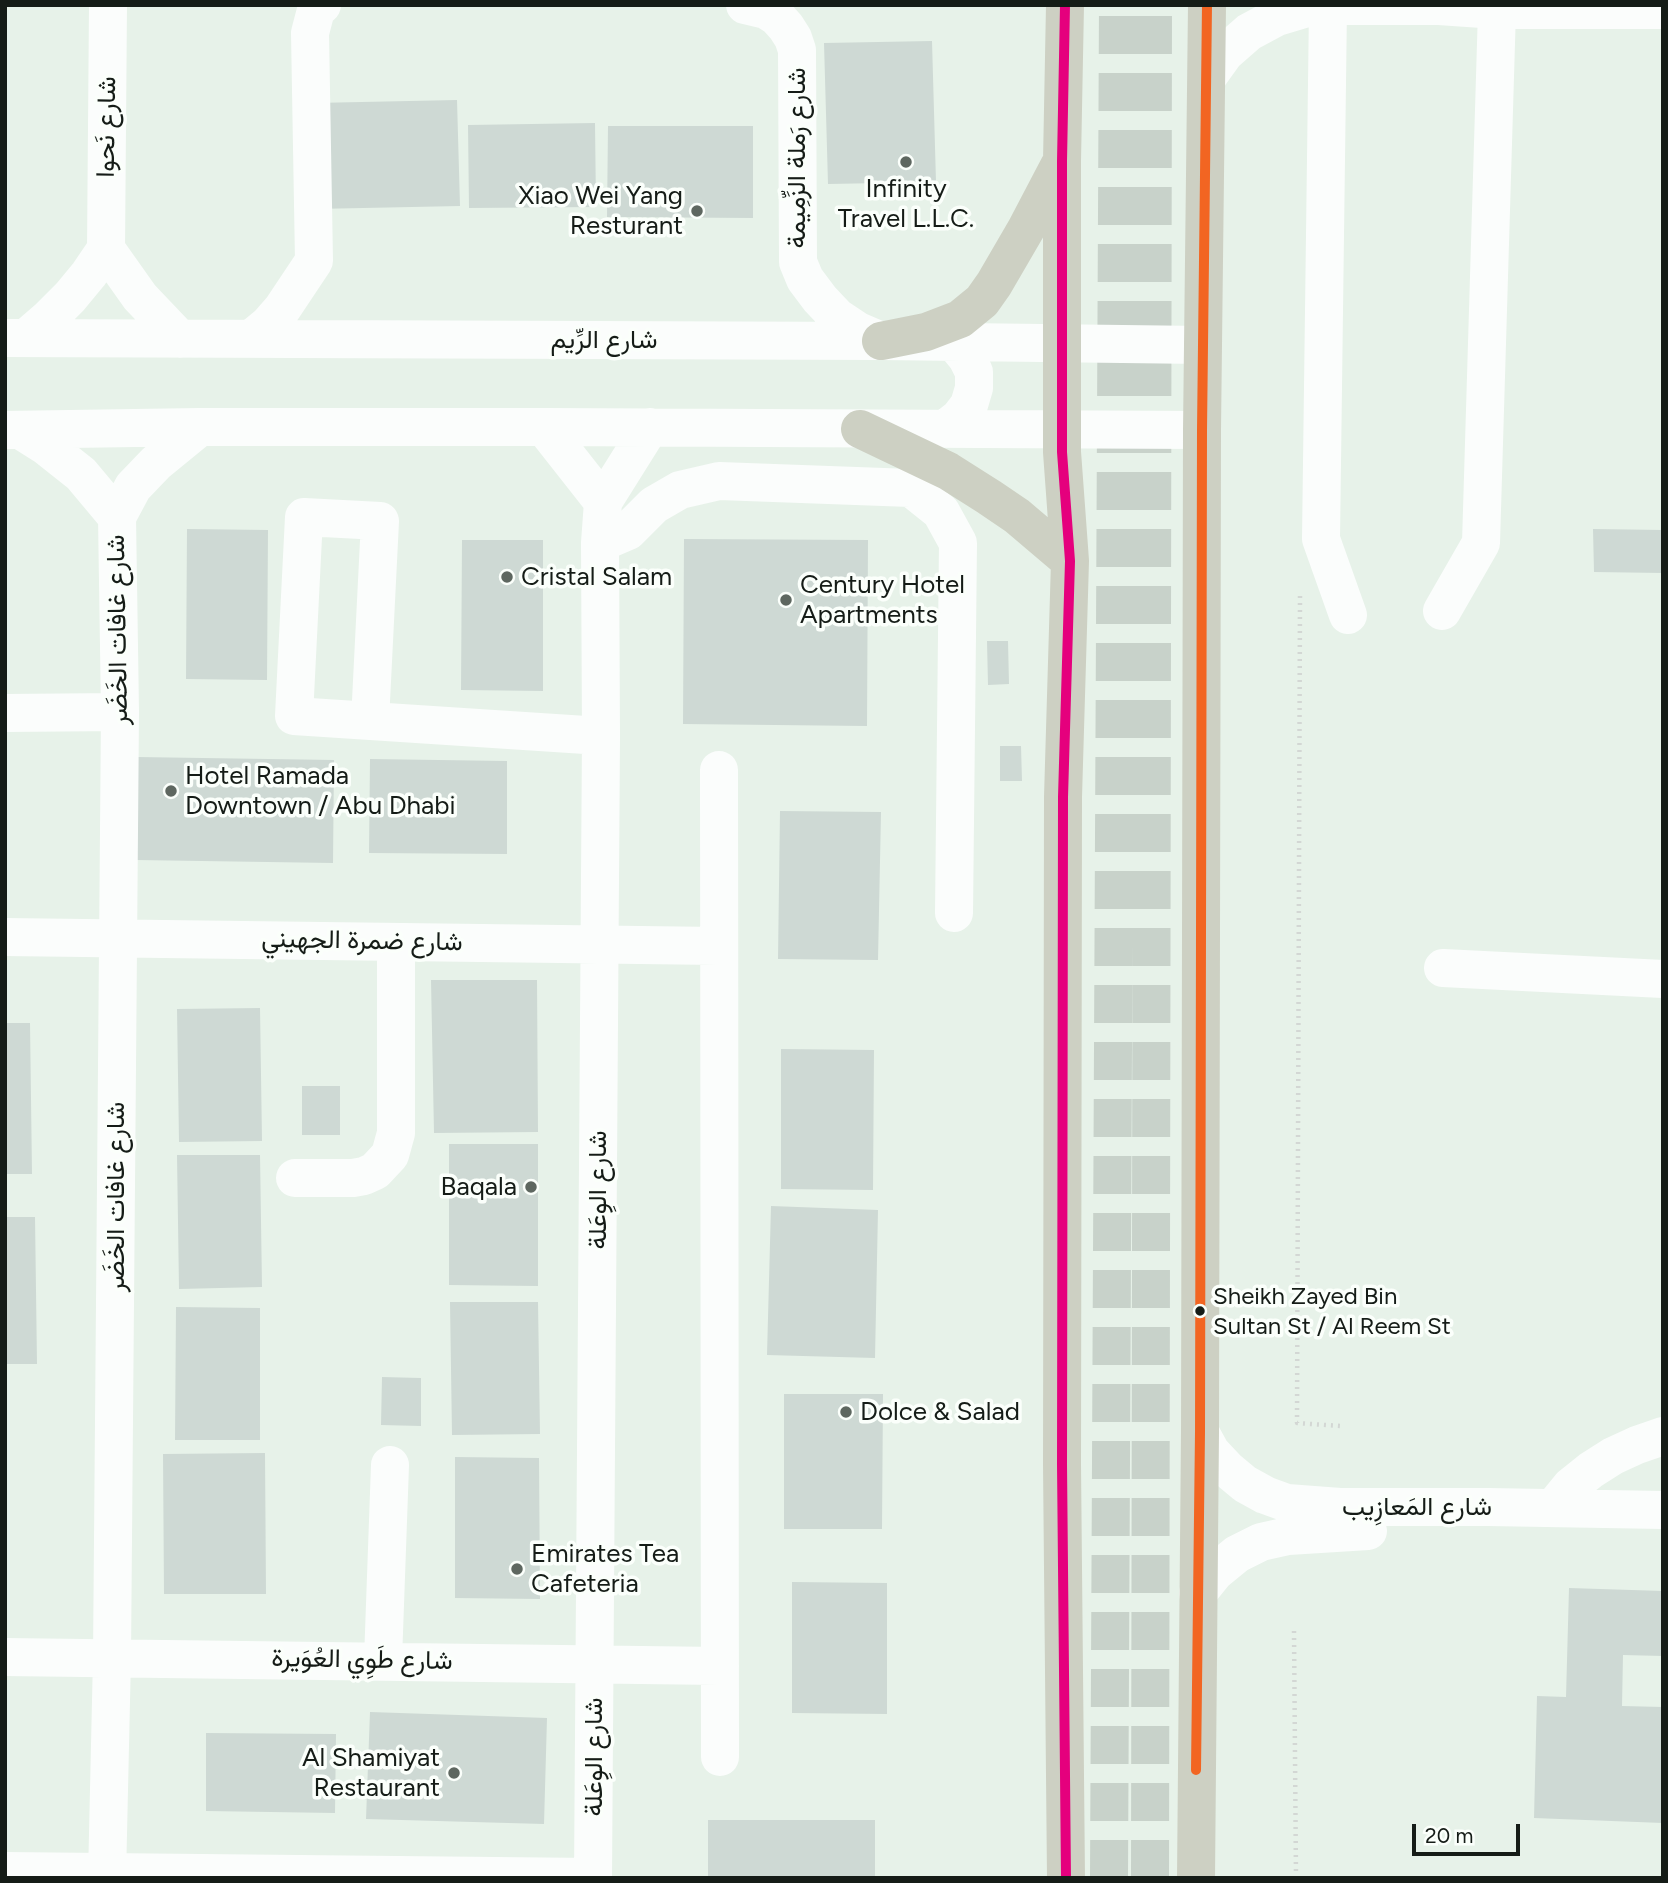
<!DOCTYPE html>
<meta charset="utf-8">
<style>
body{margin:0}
#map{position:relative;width:1668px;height:1883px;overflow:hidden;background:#e7f2e9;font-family:Figtree,sans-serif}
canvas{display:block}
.frame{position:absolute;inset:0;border:7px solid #151c17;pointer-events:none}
.scale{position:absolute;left:1412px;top:1824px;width:108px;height:32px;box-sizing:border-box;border:4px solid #151c17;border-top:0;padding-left:9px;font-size:21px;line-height:24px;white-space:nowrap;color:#151c17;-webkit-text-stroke:5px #fbfffb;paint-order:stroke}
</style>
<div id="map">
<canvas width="1668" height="1883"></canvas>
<div class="frame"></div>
<div class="scale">20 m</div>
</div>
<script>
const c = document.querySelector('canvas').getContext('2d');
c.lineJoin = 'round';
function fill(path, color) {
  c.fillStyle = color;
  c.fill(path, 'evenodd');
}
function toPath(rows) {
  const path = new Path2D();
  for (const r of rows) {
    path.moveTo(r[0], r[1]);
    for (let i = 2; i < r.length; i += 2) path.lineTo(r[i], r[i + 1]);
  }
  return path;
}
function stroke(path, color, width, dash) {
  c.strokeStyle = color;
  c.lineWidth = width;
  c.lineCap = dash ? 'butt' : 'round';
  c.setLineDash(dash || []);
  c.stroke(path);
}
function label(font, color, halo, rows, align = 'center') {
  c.font = font + ' Figtree,Vazirmatn,sans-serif';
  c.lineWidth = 7;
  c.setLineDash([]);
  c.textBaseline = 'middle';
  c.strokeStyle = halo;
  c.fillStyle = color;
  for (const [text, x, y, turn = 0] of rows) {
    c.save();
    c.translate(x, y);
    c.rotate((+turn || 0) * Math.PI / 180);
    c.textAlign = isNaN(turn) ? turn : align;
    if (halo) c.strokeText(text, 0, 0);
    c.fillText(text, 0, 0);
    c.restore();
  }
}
fill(toPath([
 [932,41,936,182,828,184,824,43],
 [457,100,460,206,315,209,314,103],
 [595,123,596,207,469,208,468,125],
 [608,126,753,126,753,218,607,217],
 [187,529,268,530,267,680,186,679],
 [1593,529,1663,530,1663,573,1594,572],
 [684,539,868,540,867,726,683,724],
 [462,540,543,540,543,691,461,690],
 [987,641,1008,641,1009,684,988,685],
 [1000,746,1021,746,1022,781,1000,781],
 [137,757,334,760,333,863,136,860],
 [370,759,507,761,507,854,369,853],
 [780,811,881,812,878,960,778,959],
 [431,980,537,980,538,1132,434,1133],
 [260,1008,262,1141,179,1142,177,1009],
 [5,1023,30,1023,32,1174,5,1174],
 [781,1049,874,1050,873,1190,781,1189],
 [302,1086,340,1086,340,1135,302,1135],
 [449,1144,538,1144,538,1286,449,1285],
 [177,1155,260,1155,262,1287,179,1289],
 [771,1206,878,1210,875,1358,767,1355],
 [5,1217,35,1217,37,1364,5,1364],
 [450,1302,538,1302,540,1434,452,1435],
 [176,1307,260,1308,260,1440,175,1440],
 [382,1377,421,1378,421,1426,381,1425],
 [784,1394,883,1394,882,1529,784,1529],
 [265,1453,266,1594,164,1594,163,1454],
 [455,1457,539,1458,540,1599,455,1598],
 [792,1582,887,1583,887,1714,792,1713],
 [1569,1588,1663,1591,1663,1656,1623,1655,1622,1706,1663,1707,1663,1823,1534,1818,1537,1696,1566,1697],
 [370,1712,547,1718,544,1824,366,1819],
 [206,1733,336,1734,335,1813,206,1811],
 [708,1820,875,1820,875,1878,708,1878]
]), '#ced9d4');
stroke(toPath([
 [1109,1878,1118,5],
 [1150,1878,1153,5]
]), '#c8d2ca', 38, [38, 19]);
stroke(toPath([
 [1300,596,1297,1423,1340,1426],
 [1294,1631,1296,1878]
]), '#d3d7d4', 4.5, [2, 5]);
stroke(toPath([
 [745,5,766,10,777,17,786,27,793,38,797,50,798,262,805,279,820,299,837,317,858,331,879,340],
 [1328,7,1321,539,1348,615],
 [1207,78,1225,53,1249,32,1277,17,1307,8,1338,6,1439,6,1497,10,1663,10],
 [106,249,140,297,180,339],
 [5,338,881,341,1203,345],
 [26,338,48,319,70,297,89,274,106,249,108,5],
 [251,339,268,325,282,309,314,261,310,33,316,10,322,5],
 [544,427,603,502],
 [945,429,959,418,969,405,974,388,974,372,967,358,953,341],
 [5,430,200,427,544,427,1202,430],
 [20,430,47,447,81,474,117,517],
 [600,543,628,531,654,505,680,490,719,481,911,488,941,512,958,543,954,913],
 [1442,611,1481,543,1497,10],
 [5,713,120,712],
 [370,721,380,521,304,517,294,716,601,736],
 [719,770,720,1757],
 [5,937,719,946],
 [1443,968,1663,979],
 [295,1178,353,1178,364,1176,375,1171,390,1155,396,1133,396,942],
 [1200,1432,1211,1452,1227,1469,1245,1484,1265,1495,1287,1503,1340,1507,1488,1507,1663,1510],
 [1553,1508,1571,1486,1591,1470,1613,1456,1637,1445,1663,1436],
 [1198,1593,1215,1572,1237,1554,1261,1542,1288,1536,1368,1531],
 [5,1657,720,1666],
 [383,1660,390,1465],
 [5,1871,593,1877],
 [107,1878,112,1657,120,712,117,517,133,487,156,463,200,427],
 [593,1878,601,736,600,543,603,502,650,427]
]), '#fbfdfc', 38);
stroke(toPath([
 [1065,5,1062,161,1062,452,1070,561,1063,797,1062,1464,1066,1878],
 [881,341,926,332,960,319,982,301,994,284,1026,229,1059,166],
 [860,429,948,471,989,497,1017,516,1070,561],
 [1196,1878,1200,1432,1202,430,1207,5]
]), '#cdd0c3', 38);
stroke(toPath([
 [1065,5,1062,161,1062,452,1070,561,1063,797,1062,1464,1066,1878]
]), '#e5007d', 10);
stroke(toPath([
 [1196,1770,1200,1432,1202,430,1207,5]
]), '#f26522', 10);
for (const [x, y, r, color] of [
 [906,162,7,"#5e6760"],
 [697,211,7,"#5e6760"],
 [507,577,7,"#5e6760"],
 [786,600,7,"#5e6760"],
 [171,791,7,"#5e6760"],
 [531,1187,7,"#5e6760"],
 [1200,1311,6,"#151c17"],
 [846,1412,7,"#5e6760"],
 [517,1569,7,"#5e6760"],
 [454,1773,7,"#5e6760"]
]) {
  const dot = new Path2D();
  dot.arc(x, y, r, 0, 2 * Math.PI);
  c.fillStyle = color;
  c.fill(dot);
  stroke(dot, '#fbfffb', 2.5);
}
label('24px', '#151c17', '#fbfffb', [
 ["Sheikh Zayed Bin",1213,1297],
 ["Sultan St / Al Reem St",1213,1327]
], 'left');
label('26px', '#151c17', '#fbfffb', [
 ["شارع نَحوا",107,127,-89],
 ["شارع رَملة الزِّمِيمة",797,158,-90],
 ["شارع الرِّيم",604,340],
 ["شارع غافات الخَضَر",118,630,-91],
 ["شارع ضمرة الجهيني",362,941,1],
 ["شارع الوِعَلة",598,1190,-90],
 ["شارع غافات الخَضَر",116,1197,-90],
 ["شارع المَعازِيب",1417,1507],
 ["شارع طَوِي العُوَيرة",362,1660,1],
 ["شارع الوِعَلة",594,1757,-90]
]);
label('26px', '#151c17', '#fbfffb', [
 ["Infinity",906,189,"center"],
 ["Travel L.L.C.",906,219,"center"],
 ["Xiao Wei Yang",683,196,"right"],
 ["Resturant",683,226,"right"],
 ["Cristal Salam",521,577],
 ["Century Hotel",800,585],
 ["Apartments",800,615],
 ["Hotel Ramada",185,776],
 ["Downtown / Abu Dhabi",185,806],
 ["Baqala",517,1187,"right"],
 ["Dolce & Salad",860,1412],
 ["Emirates Tea",531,1554],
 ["Cafeteria",531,1584],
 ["Al Shamiyat",440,1758,"right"],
 ["Restaurant",440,1788,"right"]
], 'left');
</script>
